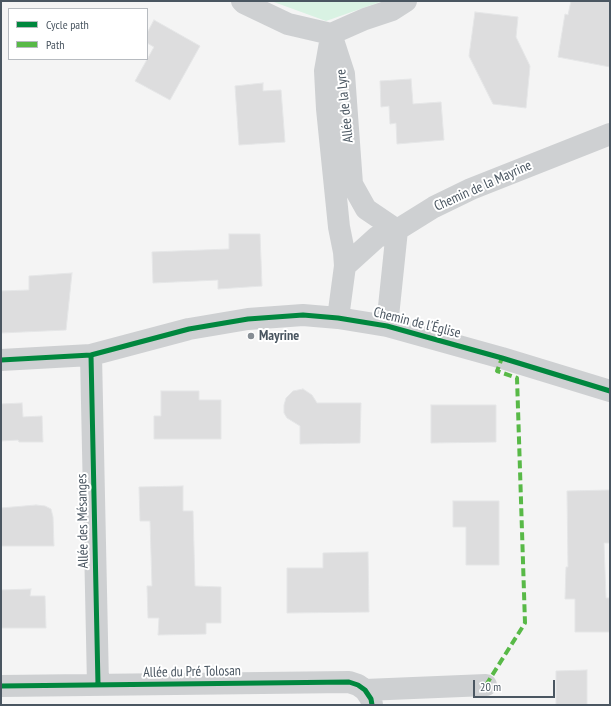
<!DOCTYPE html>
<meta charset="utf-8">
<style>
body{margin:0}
#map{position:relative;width:611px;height:706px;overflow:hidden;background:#f4f4f4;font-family:"PT Sans Narrow",sans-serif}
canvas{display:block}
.frame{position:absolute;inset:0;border:2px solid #4a5661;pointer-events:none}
.legend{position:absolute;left:8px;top:8px;width:140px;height:52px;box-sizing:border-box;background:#fff;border:1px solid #b7bbc0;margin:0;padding:5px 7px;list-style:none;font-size:12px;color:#4a5661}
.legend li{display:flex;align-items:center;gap:8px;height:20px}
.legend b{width:20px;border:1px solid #b7bbc0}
.scale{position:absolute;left:473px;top:680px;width:82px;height:18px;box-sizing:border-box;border:2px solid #4a5661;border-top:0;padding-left:5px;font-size:12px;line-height:14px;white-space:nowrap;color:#4a5661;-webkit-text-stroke:3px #fff;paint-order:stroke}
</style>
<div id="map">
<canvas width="611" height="706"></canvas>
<div class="frame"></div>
<ul class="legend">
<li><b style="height:5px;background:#00873e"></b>Cycle path</li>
<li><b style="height:5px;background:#58b947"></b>Path</li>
</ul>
<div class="scale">20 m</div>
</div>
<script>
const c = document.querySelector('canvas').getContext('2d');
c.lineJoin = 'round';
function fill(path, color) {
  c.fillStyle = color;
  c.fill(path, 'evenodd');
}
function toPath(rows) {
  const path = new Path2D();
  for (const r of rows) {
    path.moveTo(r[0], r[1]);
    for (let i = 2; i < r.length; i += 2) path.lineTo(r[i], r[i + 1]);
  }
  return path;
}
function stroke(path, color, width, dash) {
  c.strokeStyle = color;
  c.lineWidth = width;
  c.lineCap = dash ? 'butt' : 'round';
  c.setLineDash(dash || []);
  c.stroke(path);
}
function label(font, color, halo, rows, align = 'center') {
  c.font = font + ' "PT Sans Narrow",sans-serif';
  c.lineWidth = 4;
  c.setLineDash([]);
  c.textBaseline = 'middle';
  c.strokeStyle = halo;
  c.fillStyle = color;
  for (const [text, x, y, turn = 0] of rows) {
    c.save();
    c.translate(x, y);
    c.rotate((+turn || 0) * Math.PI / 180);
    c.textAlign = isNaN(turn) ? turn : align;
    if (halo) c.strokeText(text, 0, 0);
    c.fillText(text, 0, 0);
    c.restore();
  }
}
fill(toPath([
 [271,1,383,1,326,21]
]), '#d9f2e3');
const building = toPath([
 [571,1,610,1,610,67,558,57,565,14,568,15,571,1],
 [475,12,518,17,516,37,530,66,526,108,493,104,469,56,475,12],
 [154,20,200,46,170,100,135,81,154,47,147,43,147,33,154,20],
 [411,79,413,104,441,102,444,140,397,144,396,123,390,124,389,106,381,107,380,81,411,79],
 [263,83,263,91,281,90,285,142,239,145,235,86,263,83],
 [229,234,260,234,262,286,218,289,218,280,153,283,152,252,229,249,229,234],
 [72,273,66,330,1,333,1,291,29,290,29,276,72,273],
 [303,389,312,395,317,403,361,403,360,443,300,444,300,426,287,418,284,413,284,405,286,398,293,391,303,389],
 [161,391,199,391,199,400,221,400,221,439,154,439,154,416,161,416,161,391],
 [22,403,23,417,42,416,43,442,19,442,18,440,1,441,1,404,22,403],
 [431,405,496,405,496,442,431,443,431,405],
 [183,486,183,511,193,511,195,586,221,587,221,623,206,623,206,634,158,635,159,618,148,618,147,586,152,586,150,521,140,521,139,487,183,486],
 [610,490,610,543,604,543,606,598,610,598,610,632,575,632,575,599,565,599,566,567,568,567,567,491,610,490],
 [453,501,499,501,499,565,466,565,466,527,453,527,453,501],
 [36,505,45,506,51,509,53,517,54,546,1,546,1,508,36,505],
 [368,552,369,612,287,613,287,568,323,568,323,553,368,552],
 [31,589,30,596,45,596,46,628,1,628,1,590,31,589],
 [587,670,587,705,556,705,556,671,587,670]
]);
fill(building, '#ddddde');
stroke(building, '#e5e6e7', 1);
stroke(toPath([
 [242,1,244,3,288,24,331,34],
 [331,34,344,74,352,184,366,209,397,230,387,326],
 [331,34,365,19,392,10,406,1],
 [331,37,325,71,327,109,339,227,344,252,345,266,338,318],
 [345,266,377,237,397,230,434,207,471,189,610,134],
 [91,355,98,685],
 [1,360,91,355,189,329,248,319,303,315,338,318,387,326,502,358,610,391],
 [1,686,349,682,358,685,365,690,371,699,372,705],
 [365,690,486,685]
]), '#ced0d2', 22);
stroke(toPath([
 [486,685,525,623,517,378,497,371,502,358]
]), '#58b947', 4, [8, 4]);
stroke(toPath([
 [91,355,98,685],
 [1,360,91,355,189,329,248,319,303,315,338,318,387,326,502,358,610,391],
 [1,686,349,682,358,685,365,690,371,699,372,705]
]), '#00873e', 5);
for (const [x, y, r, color] of [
 [251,336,4,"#868d94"]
]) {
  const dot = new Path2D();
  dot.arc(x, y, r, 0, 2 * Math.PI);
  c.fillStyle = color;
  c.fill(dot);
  stroke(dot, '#fff', 1.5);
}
label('14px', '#4a5661', '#fff', [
 ["Allée de la Lyre",345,106,-96],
 ["Chemin de la Mayrine",483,186,-24],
 ["Chemin de l'Église",417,323,14],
 ["Allée des Mésanges",83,521,-91],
 ["Allée du Pré Tolosan",192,672,-1]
]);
label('bold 14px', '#4a5661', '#fff', [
 ["Mayrine",259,336]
], 'left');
</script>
